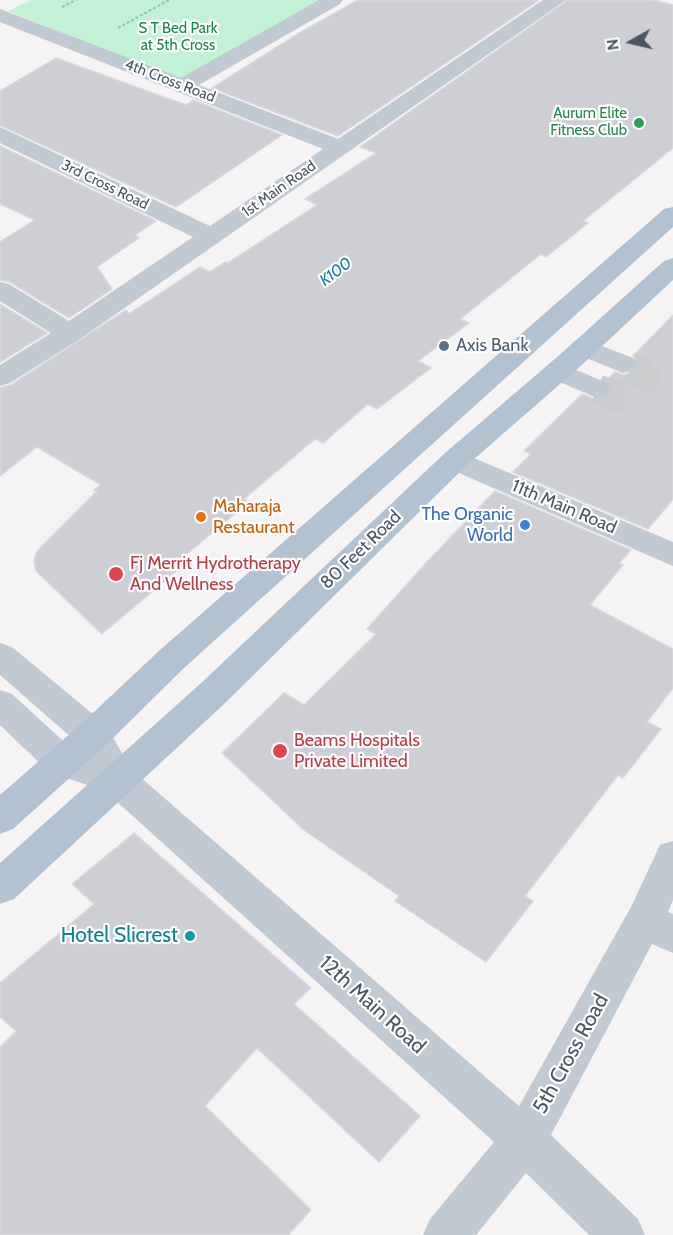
<!DOCTYPE html>
<style>
body{margin:0}
#map{position:relative;width:673px;height:1235px;overflow:hidden;background:#f5f3f3;font-family:Cabin,sans-serif}
canvas{display:block}
.north{position:absolute;left:601px;top:12px;width:60px;height:60px;-webkit-text-stroke:4px #fff;paint-order:stroke;rotate:262deg;font-size:16px;font-weight:700;line-height:24px;text-align:center;color:#4a5661}
.north::after{content:'';display:block;margin:auto;width:21px;height:27px;background:#4a5661;clip-path:polygon(50% 0,100% 100%,50% 72%,0 100%)}
</style>
<div id="map">
<canvas width="673" height="1235"></canvas>
<div class="north">N</div>
</div>
<script>
const c = document.querySelector('canvas').getContext('2d');
c.lineJoin = 'round';
function fill(path, color) {
  c.fillStyle = color;
  c.fill(path, 'evenodd');
}
function toPath(rows) {
  const path = new Path2D();
  for (const r of rows) {
    path.moveTo(r[0], r[1]);
    for (let i = 2; i < r.length; i += 2) path.lineTo(r[i], r[i + 1]);
  }
  return path;
}
function stroke(path, color, width, dash) {
  c.strokeStyle = color;
  c.lineWidth = width;
  c.lineCap = dash ? 'butt' : 'round';
  c.setLineDash(dash || []);
  c.stroke(path);
}
function label(font, color, halo, rows, align = 'center') {
  c.font = font + ' Cabin,sans-serif';
  c.lineWidth = 4.5;
  c.setLineDash([]);
  c.textBaseline = 'middle';
  c.strokeStyle = halo;
  c.fillStyle = color;
  for (const [text, x, y, turn = 0] of rows) {
    c.save();
    c.translate(x, y);
    c.rotate((+turn || 0) * Math.PI / 180);
    c.textAlign = isNaN(turn) ? turn : align;
    if (halo) c.strokeText(text, 0, 0);
    c.fillText(text, 0, 0);
    c.restore();
  }
}
fill(toPath([
 [32,0,323,0,181,81,8,11]
]), '#c3f1d5');
const building = toPath([
 [358,0,539,0,338,136,212,88,301,32,358,0],
 [568,0,654,0,673,5,673,148,583,221,588,223,546,257,541,254,460,319,469,323,418,361,431,368,377,409,368,404,323,443,315,439,244,499,249,502,182,558,187,562,102,634,36,571,34,560,37,551,97,491,94,490,101,485,37,447,0,476,0,388,11,385,126,310,129,314,200,267,210,272,225,262,228,263,317,205,305,199,376,153,360,147,568,0],
 [56,58,186,105,193,100,282,135,176,207,0,125,0,91,56,58],
 [0,146,156,221,135,235,139,238,97,267,112,289,69,318,10,282,0,280,0,242,35,220,0,204,0,146],
 [0,304,47,333,0,362,0,304],
 [673,315,673,499,648,529,513,472,531,454,524,451,582,394,596,400,608,397,613,388,607,380,615,372,624,375,635,371,639,363,633,356,673,315],
 [495,491,631,550,619,563,623,565,590,605,673,649,673,688,647,722,661,729,623,778,618,775,525,896,533,901,486,962,395,901,399,896,304,830,222,753,284,693,304,705,376,634,367,629,425,564,495,491],
 [134,833,311,988,294,1004,420,1116,379,1162,257,1048,205,1106,311,1210,288,1235,0,1235,0,1047,16,1031,0,1017,0,983,94,904,72,884,134,833]
]);
fill(building, '#cdcfd5');
stroke(building, '#d7d9de', 1.5);
stroke(toPath([
 [597,389,613,396,626,396,644,380,645,378,639,371,623,364]
]), '#caccce', 30, [30, 15]);
stroke(toPath([
 [62,7,76,0],
 [118,28,169,0]
]), '#7ad0a6', 2, [3, 2]);
fill(toPath([
 [319,0,343,0,340,4,199,85,338,139,543,0,566,0,80,339,10,383,0,386,0,365,51,333,0,301,0,282,9,284,69,321,193,237,0,143,0,127,210,226,323,149,0,22,0,9,181,78,319,0],
 [584,339,633,358,637,364,633,370,623,373,574,353,570,347,574,341,584,339],
 [558,362,607,383,611,389,607,395,597,398,548,377,544,371,548,365,558,362],
 [455,450,673,542,673,566,445,467,440,460,445,453,455,450],
 [0,643,12,647,106,725,131,769,519,1106,631,907,660,845,673,841,673,900,668,912,673,914,673,953,652,944,551,1135,638,1219,645,1235,589,1235,526,1173,476,1235,423,1235,430,1219,494,1142,105,791,49,772,0,725,0,690,12,694,74,751,86,755,80,745,0,675,0,643]
]), '#c1cad2');
fill(toPath([
 [673,207,673,227,184,668,106,745,13,829,0,834,0,795,80,725,160,650,664,209,673,207],
 [673,258,673,280,584,363,465,467,223,705,14,899,0,904,0,863,199,685,445,453,564,351,664,261,673,258]
]), '#b3c2d1');
for (const [x, y, r, color] of [
 [639,123,6,"#2e9e5b"],
 [444,346,6,"#5c6f8a"],
 [201,517,6,"#e8710a"],
 [525,525,6,"#3f7fe0"],
 [116,574,8,"#e0444e"],
 [280,751,8,"#e0444e"],
 [190,936,6,"#0f9aa8"]
]) {
  const dot = new Path2D();
  dot.arc(x, y, r, 0, 2 * Math.PI);
  c.fillStyle = color;
  c.fill(dot);
  stroke(dot, '#fff', 2);
}
label('15px', '#17864f', '#fff', [
 ["S T Bed Park",178,29],
 ["at 5th Cross",178,46]
]);
label('15px', '#4a5661', '#fff', [
 ["4th Cross Road",170,81,21],
 ["3rd Cross Road",105,185,26],
 ["1st Main Road",279,189,-35]
]);
label('15px', '#27864d', '#fff', [
 ["Aurum Elite",627,114],
 ["Fitness Club",627,131]
], 'right');
label('italic 16px', '#0c7c9b', '#fff', [
 ["K100",336,272,-37]
]);
label('18px', '#4e5e75', '#fff', [
 ["Axis Bank",456,346]
], 'left');
label('18px', '#c56008', '#fff', [
 ["Maharaja",213,507],
 ["Restaurant",213,528]
], 'left');
label('18px', '#4a5661', '#fff', [
 ["11th Main Road",564,507,23],
 ["80 Feet Road",361,550,-44]
]);
label('18px', '#366cbe', '#fff', [
 ["The Organic",513,515],
 ["World",513,536]
], 'right');
label('18px', '#be3a42', '#fff', [
 ["Fj Merrit Hydrotherapy",130,564],
 ["And Wellness",130,585],
 ["Beams Hospitals",294,741],
 ["Private Limited",294,762]
], 'left');
label('21px', '#0d838f', '#fff', [
 ["Hotel Slicrest",178,936]
], 'right');
label('21px', '#4a5661', '#fff', [
 ["12th Main Road",372,1005,42],
 ["5th Cross Road",571,1054,-61]
]);
</script>
